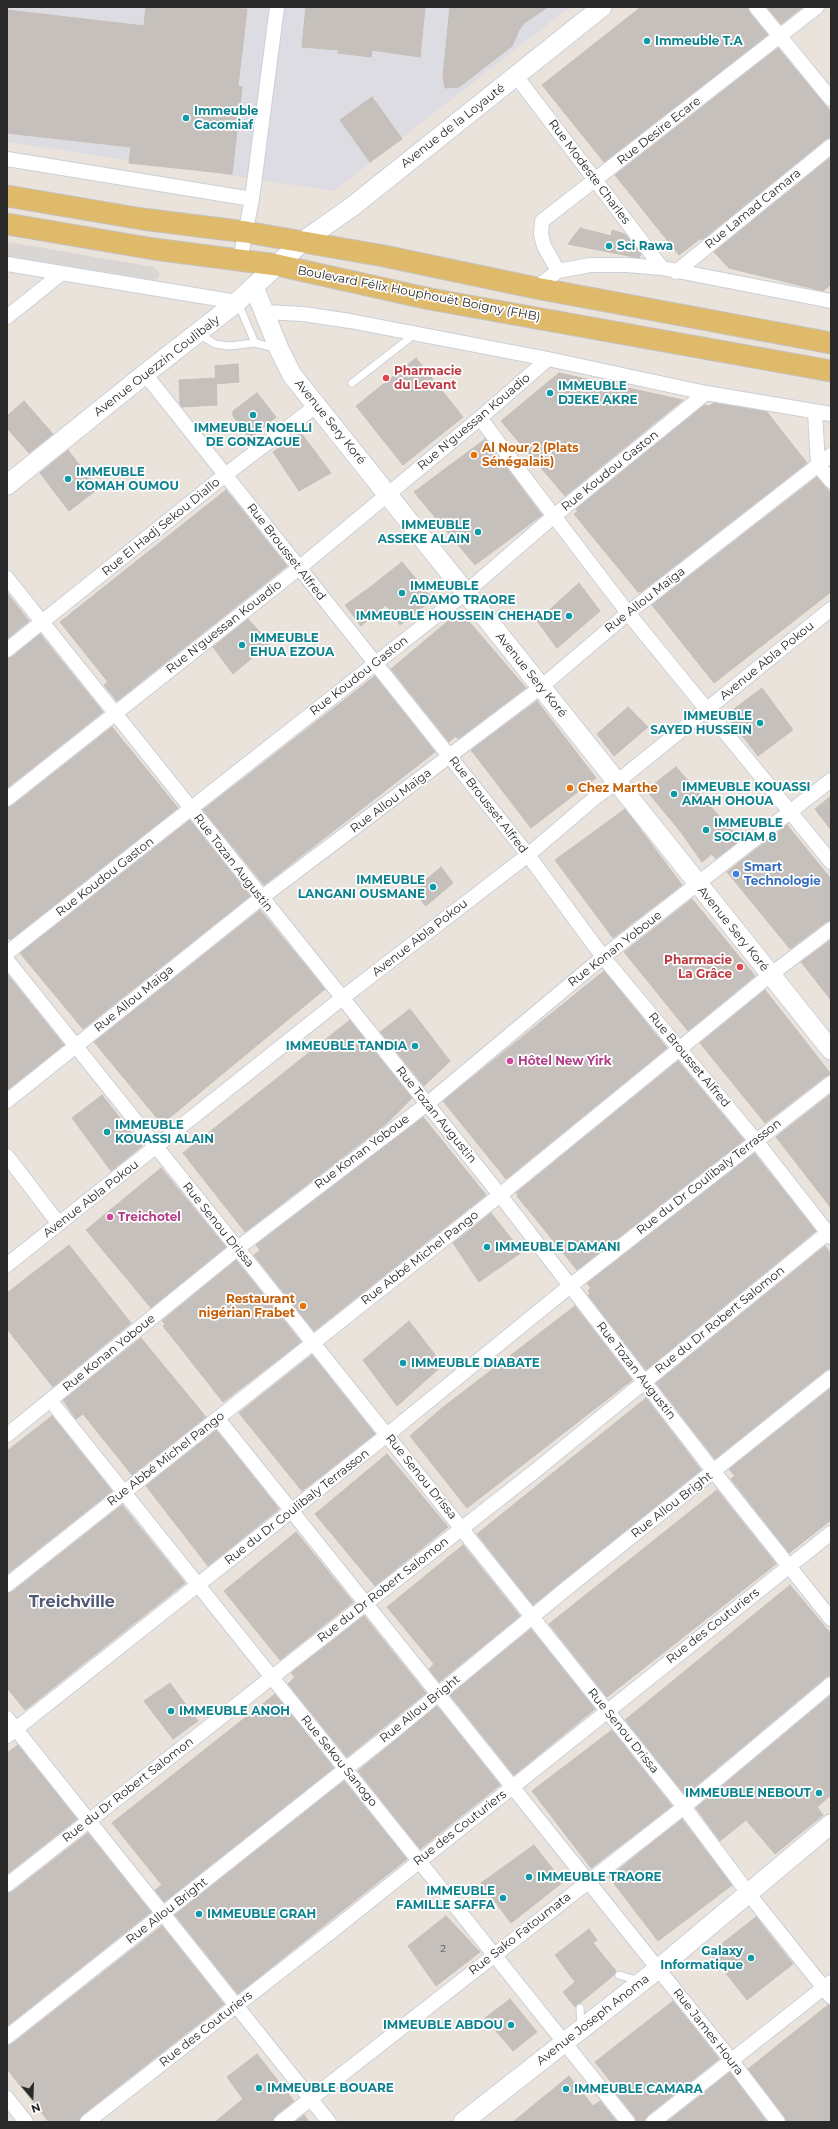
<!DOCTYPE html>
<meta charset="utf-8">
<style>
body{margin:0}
#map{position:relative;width:838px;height:2129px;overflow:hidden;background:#eae3dc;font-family:Montserrat,sans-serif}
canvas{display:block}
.frame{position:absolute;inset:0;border:8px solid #292929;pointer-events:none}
.north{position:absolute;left:12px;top:2077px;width:40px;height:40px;-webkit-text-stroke:3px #fff;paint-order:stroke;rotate:161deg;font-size:11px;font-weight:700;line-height:16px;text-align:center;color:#292929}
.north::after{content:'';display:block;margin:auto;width:14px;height:18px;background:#292929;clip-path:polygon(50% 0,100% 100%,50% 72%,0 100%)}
</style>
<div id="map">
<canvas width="838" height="2129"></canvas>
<div class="frame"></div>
<div class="north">N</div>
</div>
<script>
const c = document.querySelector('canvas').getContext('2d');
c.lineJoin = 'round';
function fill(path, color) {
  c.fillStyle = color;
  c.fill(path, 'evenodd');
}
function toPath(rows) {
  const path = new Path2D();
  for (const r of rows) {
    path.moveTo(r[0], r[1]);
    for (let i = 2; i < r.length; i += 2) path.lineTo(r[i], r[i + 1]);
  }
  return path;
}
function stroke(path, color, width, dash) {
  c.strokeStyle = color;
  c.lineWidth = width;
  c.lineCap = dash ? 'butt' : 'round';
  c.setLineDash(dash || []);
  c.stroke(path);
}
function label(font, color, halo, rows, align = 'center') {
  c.font = font + ' Montserrat,sans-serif';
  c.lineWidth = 3.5;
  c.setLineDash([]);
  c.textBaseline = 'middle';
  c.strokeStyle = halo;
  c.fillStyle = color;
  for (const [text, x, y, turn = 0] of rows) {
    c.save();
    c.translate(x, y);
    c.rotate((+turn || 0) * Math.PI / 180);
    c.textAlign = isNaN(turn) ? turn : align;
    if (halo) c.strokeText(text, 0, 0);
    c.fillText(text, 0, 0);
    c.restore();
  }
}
fill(toPath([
 [7,7,570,7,334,191,7,142]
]), '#dedce3');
fill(toPath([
 [7,242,154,267,160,274,158,279,150,280,7,257]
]), '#dad6d3');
const building = toPath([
 [146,7,247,9,238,86,242,87,232,174,129,163,131,147,7,133,7,10,144,26,146,7],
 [306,7,425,7,420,57,372,50,371,57,338,53,339,50,302,47,306,7],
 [450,7,548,7,524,23,519,30,512,46,459,87,445,88,443,77,450,7],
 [641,7,748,7,749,12,768,35,604,162,542,85,641,7],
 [767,7,803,7,781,24,767,7],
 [778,48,831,112,831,138,826,139,702,240,701,238,679,255,615,175,778,48],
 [372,97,402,139,370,162,340,120,372,97],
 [831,157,831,285,823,291,729,268,714,252,831,157],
 [580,228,611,236,612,230,625,234,641,254,639,258,568,244,580,228],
 [416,358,463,417,403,465,356,406,416,358],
 [238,364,239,382,216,384,215,366,238,364],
 [559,373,683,400,565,496,501,421,559,373],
 [216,378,217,405,182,407,180,404,179,380,216,378],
 [257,393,276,417,250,439,233,416,233,411,257,393],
 [24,401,53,434,29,453,7,428,7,416,24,401],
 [714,403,767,412,807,463,641,592,638,592,574,514,578,511,576,509,704,405,709,406,714,403],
 [301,433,331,473,299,491,273,452,301,433],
 [485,439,542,515,475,565,414,492,485,439],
 [68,450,98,489,69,511,40,473,68,450],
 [817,477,831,493,831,592,714,683,652,605,817,477],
 [226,490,287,566,117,701,104,685,108,682,60,622,226,490],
 [402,562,433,599,400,625,386,605,361,626,345,605,369,588,402,562],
 [579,583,600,611,557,648,537,621,579,583],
 [7,593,29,621,7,639,7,593],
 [460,611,526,688,458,739,456,736,449,742,391,669,460,611],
 [248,619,270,643,233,674,213,647,248,619],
 [40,634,103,712,7,788,7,658,12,657,40,634],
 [375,676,435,752,264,885,203,810,375,676],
 [762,688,793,730,758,756,726,715,762,688],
 [537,701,596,778,531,828,471,750,537,701],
 [628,707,648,727,614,756,597,734,628,707],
 [112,727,178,808,10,940,7,937,7,807,12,806,112,727],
 [676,767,740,840,716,859,712,854,702,862,680,831,646,790,676,767],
 [831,796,831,830,815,809,831,796],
 [625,809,682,885,613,938,555,860,625,809],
 [190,820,250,896,83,1029,20,953,190,820],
 [787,825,831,879,831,921,826,922,790,949,727,872,787,825],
 [441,867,453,883,426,906,413,891,441,867],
 [692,899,755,976,688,1031,624,952,692,899],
 [260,910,325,989,162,1124,94,1042,260,910],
 [831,940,831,1000,801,962,831,940],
 [604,971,667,1048,506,1179,443,1101,604,971],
 [7,974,64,1045,7,1090,7,974],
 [765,990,831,1074,826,1076,765,1123,700,1043,765,990],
 [410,1009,450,1061,424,1086,380,1032,410,1009],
 [350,1020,412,1098,386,1124,245,1232,183,1153,350,1020],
 [678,1061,744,1140,577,1270,517,1196,519,1195,516,1193,678,1061],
 [831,1094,831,1208,776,1137,831,1094],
 [102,1095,142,1146,111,1171,72,1118,102,1095],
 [423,1117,486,1195,314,1331,254,1255,260,1250,256,1245,423,1117],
 [754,1153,816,1231,646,1370,588,1295,590,1294,588,1290,591,1288,587,1283,754,1153],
 [161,1168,226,1247,151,1308,86,1230,161,1168],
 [491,1213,522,1252,479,1282,453,1243,491,1213],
 [69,1245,131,1323,53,1387,7,1329,7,1293,69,1245],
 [825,1246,831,1254,831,1369,826,1370,715,1459,656,1383,825,1246],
 [236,1260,301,1342,223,1402,163,1326,165,1324,162,1321,236,1260],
 [575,1306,632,1380,467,1508,410,1436,442,1408,575,1306],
 [409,1321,443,1365,397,1406,363,1360,409,1321],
 [141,1338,206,1417,132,1475,83,1414,76,1419,63,1400,141,1338],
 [312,1355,375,1434,302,1491,239,1413,312,1355],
 [831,1388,831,1520,789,1553,731,1479,735,1476,729,1469,831,1388],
 [646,1398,701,1470,533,1605,477,1534,646,1398],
 [52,1416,112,1491,7,1574,7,1451,52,1416],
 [216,1430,279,1509,208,1566,146,1486,216,1430],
 [387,1454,448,1527,375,1586,315,1514,387,1454],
 [717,1490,776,1564,607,1697,549,1624,717,1490],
 [122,1505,185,1583,25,1710,7,1688,7,1593,12,1592,122,1505],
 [296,1532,353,1602,280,1660,224,1591,296,1532],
 [463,1545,520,1616,439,1682,429,1669,434,1664,387,1607,463,1545],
 [790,1585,831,1634,831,1676,826,1677,685,1795,625,1720,790,1585],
 [364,1616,426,1693,347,1757,288,1684,295,1677,291,1673,364,1616],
 [531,1629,595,1709,514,1775,450,1695,531,1629],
 [170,1683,198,1721,173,1739,144,1701,170,1683],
 [275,1694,334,1768,164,1902,155,1890,162,1885,112,1823,275,1694],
 [831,1695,831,1795,817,1807,823,1815,775,1854,746,1820,720,1841,696,1808,831,1695],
 [437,1706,500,1785,420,1849,358,1771,437,1706],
 [612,1730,672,1806,591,1868,532,1791,612,1730],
 [18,1745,77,1819,7,1874,7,1753,18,1745],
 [344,1781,407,1859,238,1994,175,1915,344,1781],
 [682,1819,732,1885,658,1941,609,1877,682,1819],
 [88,1833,151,1912,7,2026,7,1893,12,1892,88,1833],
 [534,1845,563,1882,511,1923,481,1883,534,1845],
 [446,1916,480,1952,436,1986,408,1946,446,1916],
 [756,1917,793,1964,747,2000,710,1953,756,1917],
 [162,1926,224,2004,82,2115,78,2122,49,2122,7,2069,7,2045,12,2044,162,1926],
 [589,1929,597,1940,593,1943,616,1971,614,1975,575,2007,563,1992,575,1982,555,1955,589,1929],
 [510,1999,537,2032,513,2051,485,2018,510,1999],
 [673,2001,719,2059,648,2115,645,2122,636,2122,635,2117,613,2090,616,2088,595,2062,673,2001],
 [828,2005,831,2005,831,2122,786,2122,785,2117,748,2069,828,2005],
 [257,2054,294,2101,276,2115,273,2122,215,2122,243,2099,227,2077,257,2054],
 [730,2072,767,2122,667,2122,730,2072],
 [569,2076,593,2106,600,2101,617,2122,513,2122,569,2076],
 [304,2115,309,2122,295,2122,304,2115]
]);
fill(building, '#c5c0bc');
stroke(building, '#c5beb6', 1);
const lane = toPath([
 [238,303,255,343],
 [199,334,215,344,229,346,255,343,276,348],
 [352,383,415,334],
 [619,1975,640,1981],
 [580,2008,581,2027]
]);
const street = toPath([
 [756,7,831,99],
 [516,76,662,268],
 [7,159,252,199],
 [240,260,252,199,277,7],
 [7,264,237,302],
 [558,271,544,246,541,234,542,221,817,7],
 [676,272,831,146],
 [536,288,558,271,590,265,627,265,662,268,831,301],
 [265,312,303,314,350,321,548,359,706,393,831,414],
 [7,317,62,273],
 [145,374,528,855,603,957,756,1141,831,1237],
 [815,412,818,465,831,481],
 [480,418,534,490,628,613,831,862],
 [7,578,500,1195,714,1472,831,1619],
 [7,650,225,475,316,406],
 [7,799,299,568,480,418,548,359],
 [7,953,465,593,554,516,706,393],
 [7,960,684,1807,748,1893,831,1997],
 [7,1101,261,898,541,687,628,613,831,455],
 [7,1156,59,1224],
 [7,1265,341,999,528,855,597,796,617,782,831,609],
 [50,1400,628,2122],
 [218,1419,731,2060,778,2122],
 [7,1435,238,1248,427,1104,603,957,831,780],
 [7,1585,500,1195,770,975,831,929],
 [7,1718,329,2122],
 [7,1736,387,1435,570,1286,831,1083],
 [7,1885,535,1471,831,1230],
 [7,2037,390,1734,567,1588,831,1377],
 [7,2098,26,2122],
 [87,2122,332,1931,831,1533],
 [281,2122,684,1807,831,1684],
 [653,2122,831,1982]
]);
const secondary = toPath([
 [254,287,279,349,292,375,831,1050],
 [7,485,145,374,237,302,302,242,353,206,602,7],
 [463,2122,658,1969,831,1824]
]);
const primary = toPath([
 [7,196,142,219,246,232,384,256,536,288,831,343],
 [7,224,154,249,277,265,430,299,831,371]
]);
stroke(lane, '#cbcfd9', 9);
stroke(street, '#cbcfd9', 16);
stroke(secondary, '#cbcfd9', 21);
stroke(primary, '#c3c3c3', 23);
stroke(lane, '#fff', 7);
stroke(street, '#fff', 14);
stroke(secondary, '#fff', 19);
stroke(primary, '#e0ba6b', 21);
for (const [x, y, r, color] of [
 [647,41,4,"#0f9aa8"],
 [186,118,4,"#0f9aa8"],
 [609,246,4,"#0f9aa8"],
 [386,378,4,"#e0444e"],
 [550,393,4,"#0f9aa8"],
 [253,415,4,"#0f9aa8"],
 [474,455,4,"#e8710a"],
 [68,479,4,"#0f9aa8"],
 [478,532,4,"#0f9aa8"],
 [402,593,4,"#0f9aa8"],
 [569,616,4,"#0f9aa8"],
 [242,645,4,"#0f9aa8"],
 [760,723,4,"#0f9aa8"],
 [570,788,4,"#e8710a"],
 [674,794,4,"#0f9aa8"],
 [706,830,4,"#0f9aa8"],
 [736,874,4,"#3f7fe0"],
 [433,887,4,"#0f9aa8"],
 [740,967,4,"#e0444e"],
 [415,1046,4,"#0f9aa8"],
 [510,1061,4,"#d1479c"],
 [107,1132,4,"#0f9aa8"],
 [110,1217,4,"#d1479c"],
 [487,1247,4,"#0f9aa8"],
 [303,1306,4,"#e8710a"],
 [403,1363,4,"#0f9aa8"],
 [171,1711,4,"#0f9aa8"],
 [819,1793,4,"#0f9aa8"],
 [529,1877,4,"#0f9aa8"],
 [503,1898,4,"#0f9aa8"],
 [199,1914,4,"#0f9aa8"],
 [751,1958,4,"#0f9aa8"],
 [511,2025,4,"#0f9aa8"],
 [259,2088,4,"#0f9aa8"],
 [566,2089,4,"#0f9aa8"]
]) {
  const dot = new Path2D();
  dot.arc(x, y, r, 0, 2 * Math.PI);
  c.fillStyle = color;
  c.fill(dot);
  stroke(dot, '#fff', 1.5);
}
label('10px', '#504f4e', null, [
 ["2",443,1949]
]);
label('bold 12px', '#0d838f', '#fff', [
 ["Immeuble T.A",655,41],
 ["Immeuble",194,111],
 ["Cacomiaf",194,125],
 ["Sci Rawa",617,246],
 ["IMMEUBLE",558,386],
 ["DJEKE AKRE",558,400],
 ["IMMEUBLE NOELLI",253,428,"center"],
 ["DE GONZAGUE",253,442,"center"],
 ["IMMEUBLE",76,472],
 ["KOMAH OUMOU",76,486],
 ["IMMEUBLE",470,525,"right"],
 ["ASSEKE ALAIN",470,539,"right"],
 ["IMMEUBLE",410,586],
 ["ADAMO TRAORE",410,600],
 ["IMMEUBLE HOUSSEIN CHEHADE",561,616,"right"],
 ["IMMEUBLE",250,638],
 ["EHUA EZOUA",250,652],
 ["IMMEUBLE",752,716,"right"],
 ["SAYED HUSSEIN",752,730,"right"],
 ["IMMEUBLE KOUASSI",682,787],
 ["AMAH OHOUA",682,801],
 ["IMMEUBLE",714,823],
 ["SOCIAM 8",714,837],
 ["IMMEUBLE",425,880,"right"],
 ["LANGANI OUSMANE",425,894,"right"],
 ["IMMEUBLE TANDIA",407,1046,"right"],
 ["IMMEUBLE",115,1125],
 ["KOUASSI ALAIN",115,1139],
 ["IMMEUBLE DAMANI",495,1247],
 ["IMMEUBLE DIABATE",411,1363],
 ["IMMEUBLE ANOH",179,1711],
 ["IMMEUBLE NEBOUT",811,1793,"right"],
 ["IMMEUBLE TRAORE",537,1877],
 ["IMMEUBLE",495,1891,"right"],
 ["FAMILLE SAFFA",495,1905,"right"],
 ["IMMEUBLE GRAH",207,1914],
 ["Galaxy",743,1951,"right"],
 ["Informatique",743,1965,"right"],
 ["IMMEUBLE ABDOU",503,2025,"right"],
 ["IMMEUBLE BOUARE",267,2088],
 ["IMMEUBLE CAMARA",574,2089]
], 'left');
label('12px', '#292929', '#fff', [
 ["Avenue de la Loyauté",453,126,-38],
 ["Rue Desire Ecare",659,131,-38],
 ["Rue Modeste Charles",589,172,53],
 ["Rue Lamad Camara",753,209,-39],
 ["Boulevard Félix Houphouët Boigny (FHB)",419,294,11],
 ["Avenue Ouezzin Coulibaly",157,366,-38],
 ["Avenue Sery Koré",330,422,51],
 ["Rue N'guessan Kouadio",474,422,-40],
 ["Rue Koudou Gaston",610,471,-39],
 ["Rue El Hadj Sekou Diallo",161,527,-39],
 ["Rue Brousset Alfred",286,552,52],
 ["Rue Allou Maïga",645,600,-38],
 ["Rue N'guessan Kouadio",224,627,-38],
 ["Avenue Abla Pokou",767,661,-39],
 ["Avenue Sery Koré",531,675,51],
 ["Rue Koudou Gaston",359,676,-38],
 ["Rue Allou Maïga",391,801,-37],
 ["Rue Brousset Alfred",488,805,52],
 ["Rue Tozan Augustin",233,863,52],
 ["Rue Koudou Gaston",105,877,-38],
 ["Avenue Sery Koré",733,929,51],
 ["Avenue Abla Pokou",420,938,-38],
 ["Rue Konan Yoboue",615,949,-38],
 ["Rue Allou Maïga",134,999,-39],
 ["Rue Brousset Alfred",689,1060,50],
 ["Rue Tozan Augustin",436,1115,51],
 ["Rue Konan Yoboue",362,1152,-37],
 ["Rue du Dr Coulibaly Terrasson",709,1177,-38],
 ["Avenue Abla Pokou",91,1199,-38],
 ["Rue Senou Drissa",218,1225,51],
 ["Rue Abbé Michel Pango",420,1258,-38],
 ["Rue du Dr Robert Salomon",720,1320,-39],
 ["Rue Konan Yoboue",109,1353,-39],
 ["Rue Tozan Augustin",636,1371,52],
 ["Rue Abbé Michel Pango",166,1459,-38],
 ["Rue Senou Drissa",421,1477,51],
 ["Rue Allou Bright",672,1505,-38],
 ["Rue du Dr Coulibaly Terrasson",297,1507,-38],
 ["Rue du Dr Robert Salomon",383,1590,-38],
 ["Rue des Couturiers",713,1626,-38],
 ["Rue Allou Bright",420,1709,-39],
 ["Rue Senou Drissa",623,1731,51],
 ["Rue Sekou Sanogo",339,1761,51],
 ["Rue du Dr Robert Salomon",128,1790,-38],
 ["Rue des Couturiers",460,1828,-38],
 ["Rue Allou Bright",167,1911,-38],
 ["Rue Sako Fatoumata",520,1934,-38],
 ["Avenue Joseph Anoma",593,2020,-38],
 ["Rue des Couturiers",206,2029,-38],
 ["Rue James Houra",708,2032,52]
]);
label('bold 12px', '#be3a42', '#fff', [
 ["Pharmacie",394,371],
 ["du Levant",394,385],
 ["Pharmacie",732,960,"right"],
 ["La Grâce",732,974,"right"]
], 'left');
label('bold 12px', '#c56008', '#fff', [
 ["Al Nour 2 (Plats",482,448],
 ["Sénégalais)",482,462],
 ["Chez Marthe",578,788],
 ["Restaurant",295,1299,"right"],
 ["nigérian Frabet",295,1313,"right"]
], 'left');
label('bold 12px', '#366cbe', '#fff', [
 ["Smart",744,867],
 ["Technologie",744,881]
], 'left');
label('bold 12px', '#b23c85', '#fff', [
 ["Hôtel New Yirk",518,1061],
 ["Treichotel",118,1217]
], 'left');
label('bold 16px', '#4f5974', '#fff', [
 ["Treichville",72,1602]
]);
</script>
